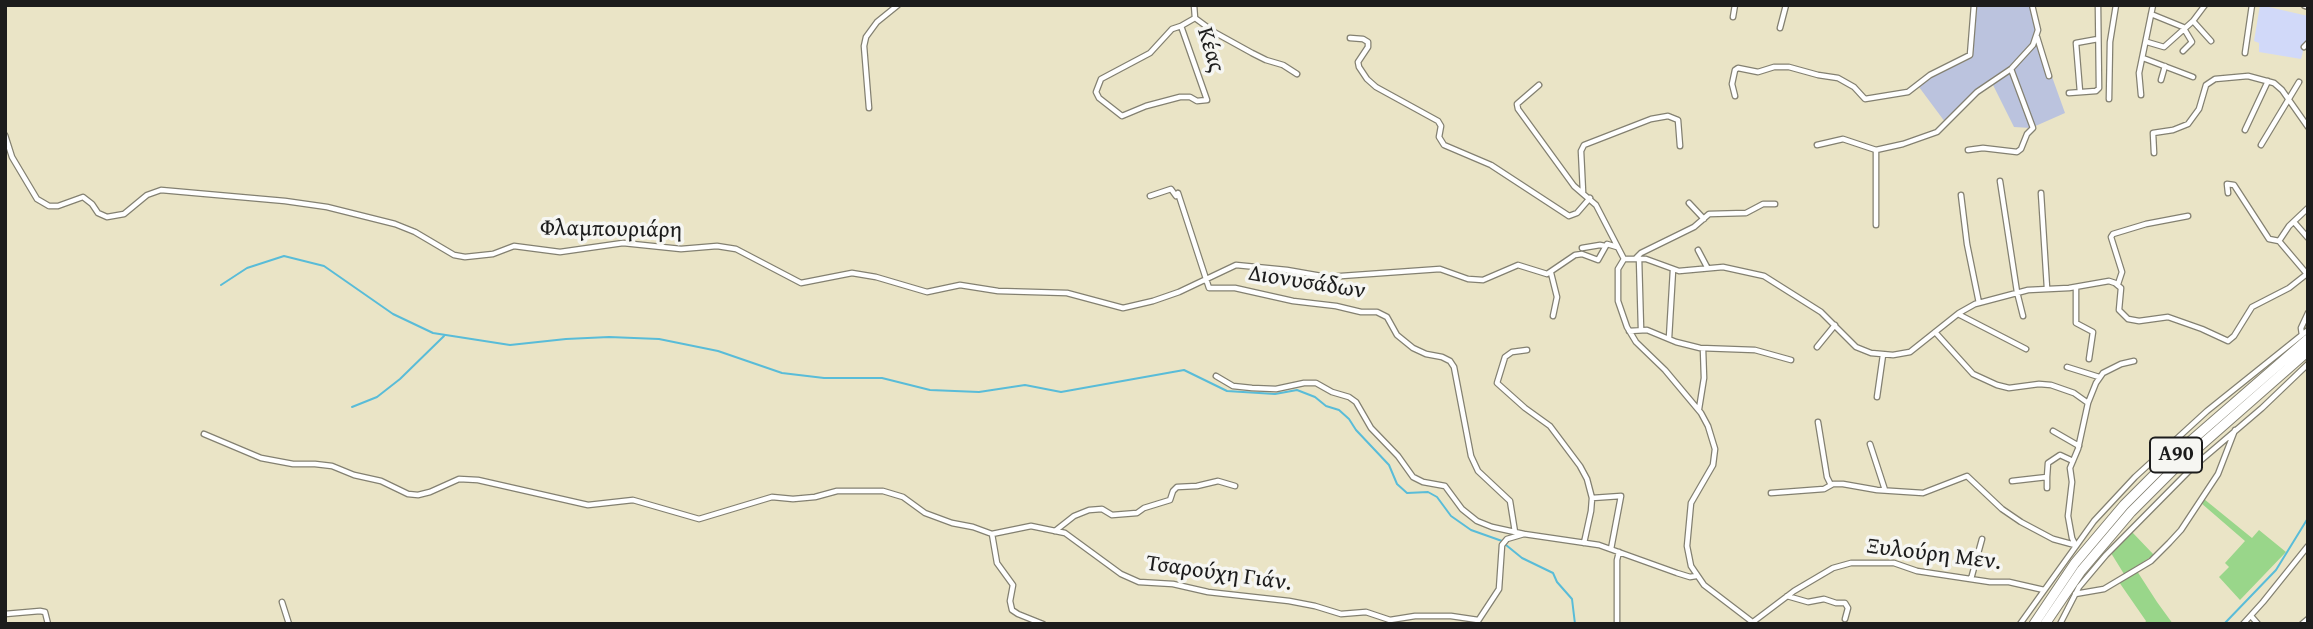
<!DOCTYPE html>
<meta charset="utf-8">
<style>
body{margin:0}
#map{position:relative;width:2313px;height:629px;overflow:hidden;background:#eae4c6;font-family:"Gentium Book Plus",serif}
canvas{display:block}
.frame{position:absolute;inset:0;border:7px solid #1c1c1c;pointer-events:none}
</style>
<div id="map">
<canvas width="2313" height="629"></canvas>
<div class="frame"></div>
</div>
<script>
const c = document.querySelector('canvas').getContext('2d');
c.lineJoin = 'round';
function fill(path, color) {
  c.fillStyle = color;
  c.fill(path, 'evenodd');
}
function toPath(rows) {
  const path = new Path2D();
  for (const r of rows) {
    path.moveTo(r[0], r[1]);
    for (let i = 2; i < r.length; i += 2) path.lineTo(r[i], r[i + 1]);
  }
  return path;
}
function stroke(path, color, width, dash) {
  c.strokeStyle = color;
  c.lineWidth = width;
  c.lineCap = dash ? 'butt' : 'round';
  c.setLineDash(dash || []);
  c.stroke(path);
}
function label(font, color, halo, rows, align = 'center') {
  c.font = font + ' "Gentium Book Plus",serif';
  c.lineWidth = 7;
  c.setLineDash([]);
  c.textBaseline = 'middle';
  c.strokeStyle = halo;
  c.fillStyle = color;
  for (const [text, x, y, turn = 0] of rows) {
    c.save();
    c.translate(x, y);
    c.rotate((+turn || 0) * Math.PI / 180);
    c.textAlign = isNaN(turn) ? turn : align;
    if (halo) c.strokeText(text, 0, 0);
    c.fillText(text, 0, 0);
    c.restore();
  }
}
fill(toPath([
 [2260,5,2308,16,2308,33,2301,59,2259,52,2259,43,2254,41]
]), '#d1d9f9');
fill(toPath([
 [1976,5,2030,5,2036,32,2065,113,2031,128,2014,127,1991,81,1945,122,1919,87,1936,74,1966,61,1973,54]
]), '#bbc3de');
fill(toPath([
 [2204,499,2252,538,2259,530,2286,552,2240,600,2219,577,2229,567,2225,563,2245,541,2201,503],
 [2132,532,2154,555,2124,574,2111,553],
 [2137,571,2157,602,2173,624,2144,624,2146,621,2119,582]
]), '#99d68a');
stroke(toPath([
 [221,285,247,268,284,256,324,266,393,314,433,333,510,345,566,339,609,337,659,339,718,351,782,373,824,378,882,378,930,390,979,392,1025,385,1061,392,1184,370,1227,391,1275,394,1297,390,1315,397,1326,406,1339,410,1349,419,1356,430,1389,465,1397,484,1407,493,1428,492,1437,497,1451,516,1471,530,1502,541],
 [352,407,377,397,400,379,444,336],
 [1506,545,1522,558,1553,573,1557,582,1572,599,1575,624],
 [2224,624,2276,570,2308,518]
]), '#59bcd8', 2);
const minor = toPath([
 [1194,5,1195,18],
 [2151,14,2183,27,2192,42,2183,51],
 [1733,17,1735,5],
 [1195,18,1214,32,1252,53,1266,60,1283,65,1297,74],
 [2193,21,2211,41],
 [1181,26,1172,29,1150,53,1101,79,1096,92,1099,98,1122,116,1146,106,1180,97,1190,97,1197,101,1207,100,1181,26,1195,18],
 [1780,28,1786,5],
 [2037,37,2049,76],
 [1350,38,1363,39,1368,42,1368,47,1358,62,1359,67,1367,79,1376,87,1438,121,1441,126,1439,137,1444,145,1491,165,1569,216,1577,213,1590,198],
 [2147,42,2164,47,2193,21,2205,5],
 [2304,47,2308,43],
 [2245,53,2252,5],
 [2143,58,2193,77],
 [2161,80,2165,66],
 [1539,85,1517,104,1518,109,1574,186,1596,205,1624,259],
 [2080,92,2076,43,2098,39],
 [2069,93,2096,91,2099,88,2098,5],
 [2141,95,2139,73,2153,5],
 [1735,96,1732,84,1735,70,1738,68,1758,72,1774,67,1789,67,1818,75,1838,78,1854,87,1865,99,1908,92,1930,75,1970,55,1974,5],
 [2109,99,2110,42,2116,5],
 [869,108,864,46,866,37,877,22,898,5],
 [2245,130,2268,81],
 [5,135,12,157,37,199,49,206,58,206,83,197,92,204,98,213,107,217,124,214,147,195,161,190,285,201,327,207,395,224,415,232,454,255,465,257,493,254,514,246,560,252,623,243,681,249,717,246,736,249,801,283,852,273,876,277,927,292,960,285,998,291,1067,293,1123,308,1153,301,1179,292,1236,265,1287,270,1327,277,1440,269,1468,279,1483,280,1518,265,1547,274,1575,255,1582,254,1598,260,1607,244,1617,247],
 [1817,145,1843,139,1876,150,1903,144,1937,132,1977,92,2011,69,2033,45,2038,30,2032,5],
 [2261,145,2299,82],
 [1876,150,1876,225],
 [1968,150,1983,148,2017,152,2021,149,2027,134,2033,128,2011,69],
 [2154,153,2153,133,2173,130,2188,124,2199,109,2206,85,2215,79,2248,76,2274,83,2282,90,2308,127],
 [2000,181,2017,292,2023,316],
 [1583,192,1581,151,1584,145,1651,119,1668,116,1678,120,1680,146],
 [2041,193,2047,288],
 [2228,193,2227,184,2234,185,2269,239,2279,241,2307,274],
 [1961,195,1967,244,1979,303],
 [1150,196,1171,189,1176,196,1178,193,1209,288,1235,288,1293,301,1336,306,1361,312,1377,312,1387,317,1397,335,1413,348,1426,354,1442,357,1450,361,1454,367,1471,456,1478,471,1510,501,1515,532],
 [1689,203,1704,219],
 [2294,222,2308,238],
 [2279,241,2289,226,2308,208],
 [1582,248,1600,245,1605,246],
 [1698,250,1707,267],
 [1636,258,1641,253,1694,227,1709,214,1746,213,1763,204,1775,204],
 [1639,258,1641,329],
 [1624,259,1646,259,1679,271,1723,267,1764,276,1821,312,1856,347,1871,353,1893,355,1910,352,1959,313,1975,304,2028,290,2069,288,2109,281,2115,283,2121,288,2119,310,2128,319,2139,321,2168,317,2202,329,2228,341,2234,336,2252,307,2289,288,2308,273],
 [1624,259,1618,269,1618,301,1627,327,1636,342,1665,370,1701,413,1708,426,1715,449,1713,465,1691,503,1687,546,1691,566,1704,585,1755,624],
 [1551,273,1557,297,1553,316],
 [2118,284,2122,272,2111,237,2113,234,2146,224,2188,216],
 [2076,287,2076,323,2093,332,2089,359],
 [1958,314,2026,349],
 [1629,331,1647,330,1676,342,1700,348,1755,350,1791,360],
 [1935,332,1973,374,1997,385,2009,388,2039,384,2051,385,2074,393,2088,403,2096,383,2103,373,2121,364,2134,361],
 [2302,335,2301,328,2308,313],
 [1669,338,1673,270],
 [1817,347,1835,325],
 [1527,350,1512,352,1505,357,1497,383,1525,408,1550,426,1580,466,1587,479,1592,498,1591,511,1584,543],
 [2067,367,2099,377],
 [1216,376,1233,386,1252,388,1276,389,1304,383,1316,383,1332,392,1349,397,1356,402,1371,428,1398,456,1413,477,1423,482,1445,486,1462,509,1477,521,1492,527,1524,534],
 [1877,397,1883,355],
 [1699,409,1704,378,1703,349],
 [1818,422,1827,477,1831,485],
 [2053,431,2079,446],
 [204,434,261,458,293,464,315,464,332,466,354,475,381,481,408,494,418,495,430,492,459,479,478,480,588,505,633,500,699,519,772,497,793,499,815,497,837,491,883,491,903,497,925,513,952,523,973,527,992,534,1031,526,1065,533,1121,574,1139,582,1173,584,1208,592,1289,601,1315,606,1341,614,1366,612,1390,620,1415,616,1451,616,1478,620],
 [1870,444,1885,490],
 [2012,481,2047,477,2048,463,2060,455,2073,461],
 [2047,488,2047,477],
 [1771,493,1824,489,1833,484,1843,484,1877,490,1923,493,1967,476,2002,509,2021,522,2053,539,2075,545],
 [1592,498,1621,496,1611,549],
 [1055,531,1074,516,1089,510,1102,509,1112,515,1137,513,1144,508,1170,500,1173,491,1177,487,1197,486,1218,481,1235,486],
 [992,534,997,563,1013,585,1010,601,1012,610,1018,614,1043,624],
 [2076,546,2072,538,2068,516,2072,482,2070,468,2078,449,2088,403],
 [1971,579,1982,539],
 [2075,594,2104,589,2151,561,2169,543,2181,530,2218,474,2235,430],
 [1787,596,1808,602,1824,599,1836,603,1845,603,1848,608,1845,619],
 [282,602,289,624],
 [5,614,40,611,45,612,48,624],
 [2251,616,2258,624],
 [1753,622,1794,591,1833,568,1851,563,1894,563,1917,571,1990,582,2009,582,2044,590],
 [1476,624,1499,589,1502,545,1507,539,1524,534,1599,545,1677,573,1690,577,1696,576],
 [1617,624,1617,560,1619,552],
 [2020,624,2094,521,2135,477,2207,411,2308,330],
 [2060,624,2079,587,2106,555,2193,467,2262,408,2308,364],
 [2243,624,2263,602,2308,546],
 [2302,624,2308,619]
]);
const tertiary = toPath([
 [2305,5,2308,6]
]);
const motorway = toPath([
 [2034,624,2075,563,2124,505,2170,459,2308,339],
 [2045,624,2081,571,2131,512,2176,467,2308,351]
]);
stroke(minor, '#838071', 7);
stroke(tertiary, '#838071', 9);
stroke(motorway, '#838071', 11);
stroke(minor, '#fff', 4.5);
stroke(tertiary, '#fff', 6);
stroke(motorway, '#fff', 9);
for (const [x, y, w] of [
 [2176,455,52]
]) {
  const box = new Path2D();
  box.roundRect(x - w / 2, y - 17.5, w, 35, 5);
  c.fillStyle = '#f6f6f2';
  c.fill(box);
  stroke(box, '#1c1c1c', 2);
}
label('bold 21px', '#1c1c1c', null, [
 ["Α90",2176,455]
]);
label('23px', '#1c1c1c', '#f6f6f2', [
 ["Κέας",1210,50,73],
 ["Φλαμπουριάρη",611,230,1],
 ["Διονυσάδων",1307,283,9],
 ["Ξυλούρη Μεν.",1934,555,7],
 ["Τσαρούχη Γιάν.",1219,574,8]
]);
</script>
